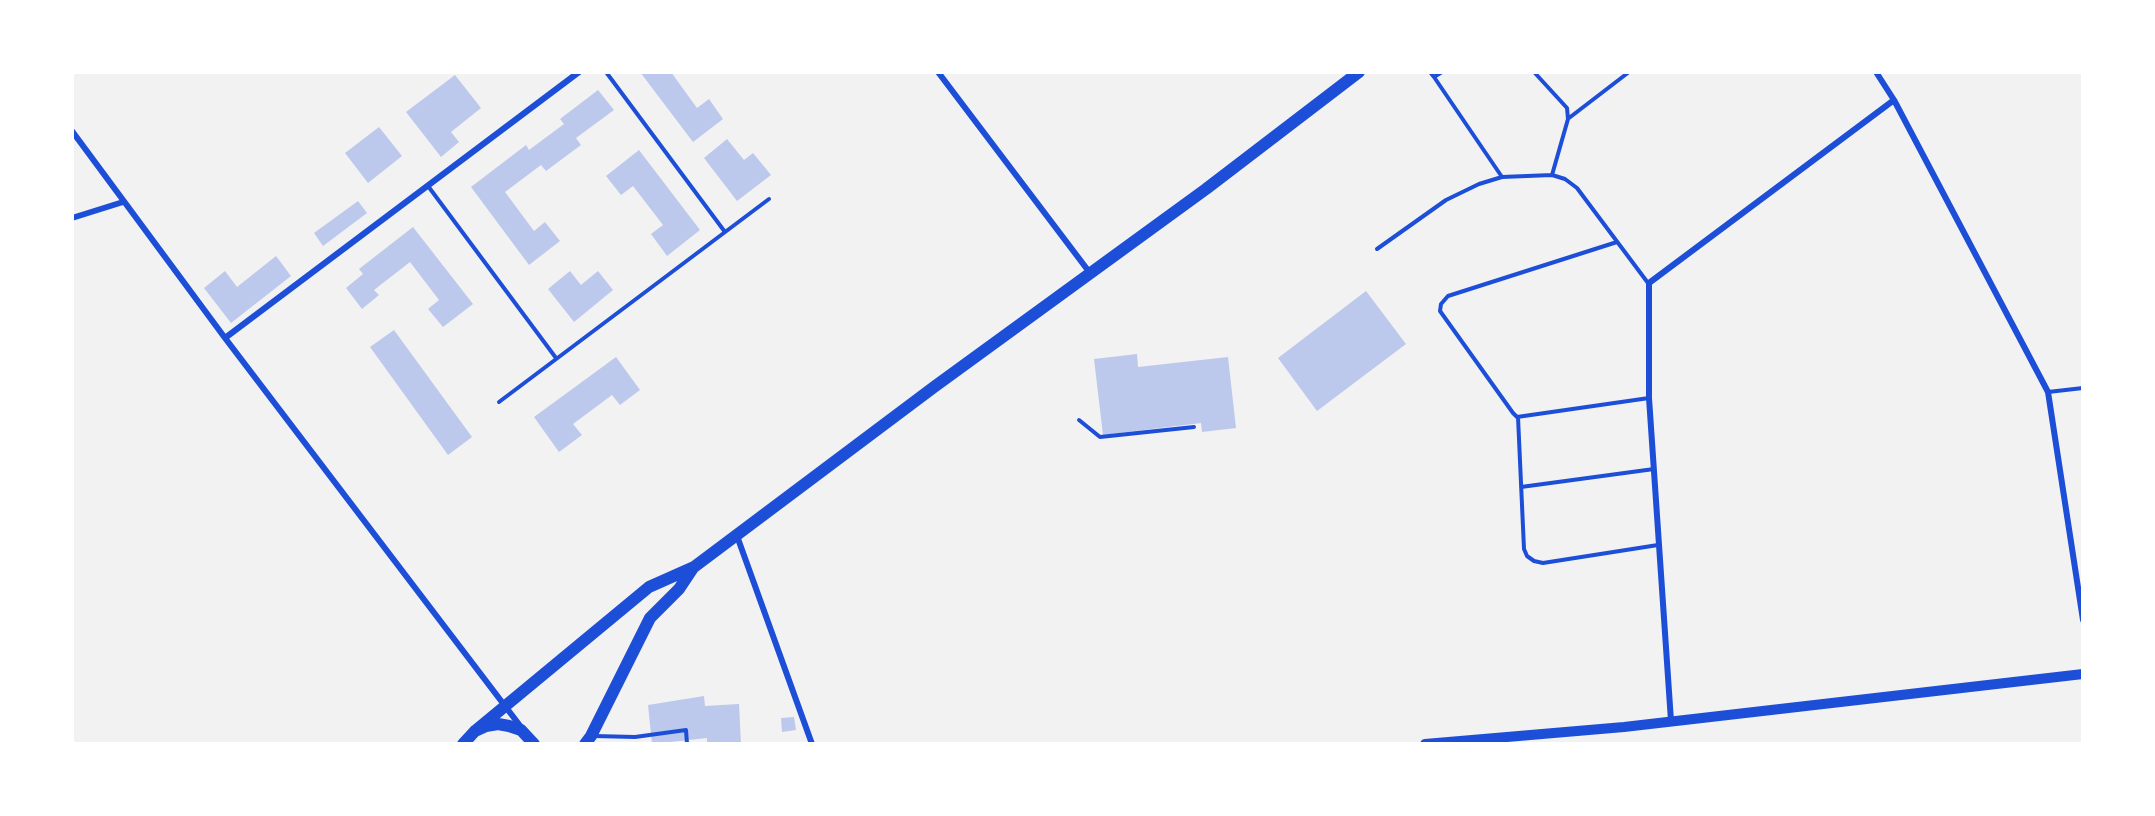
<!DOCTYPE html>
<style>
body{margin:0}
#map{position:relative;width:2155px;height:816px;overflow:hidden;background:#f2f2f2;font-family:Inter,sans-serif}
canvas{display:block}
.frame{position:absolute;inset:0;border:74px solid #fff;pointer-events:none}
</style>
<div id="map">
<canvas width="2155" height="816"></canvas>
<div class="frame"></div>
</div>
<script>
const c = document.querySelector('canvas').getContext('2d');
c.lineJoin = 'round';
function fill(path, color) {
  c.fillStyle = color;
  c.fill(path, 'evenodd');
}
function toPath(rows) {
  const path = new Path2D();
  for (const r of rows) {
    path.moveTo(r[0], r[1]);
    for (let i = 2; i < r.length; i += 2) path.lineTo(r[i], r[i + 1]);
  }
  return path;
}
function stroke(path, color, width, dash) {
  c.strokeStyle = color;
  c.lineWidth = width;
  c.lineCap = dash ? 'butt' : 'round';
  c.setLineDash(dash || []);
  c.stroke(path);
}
fill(toPath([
 [640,72,671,72,697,108,709,99,723,119,693,142],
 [455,75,481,108,451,132,459,142,441,157,406,112],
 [598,90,614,110,576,138,581,145,546,171,541,165,505,192,534,231,545,222,560,241,529,265,471,187,526,145,529,150,564,124,560,119],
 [379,127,402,156,368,183,345,153],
 [727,139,744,160,753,153,771,175,737,201,704,158],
 [639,150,700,230,667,256,651,234,663,225,633,186,621,195,606,176],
 [358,201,367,213,323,246,314,233],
 [413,227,473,304,443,327,428,309,439,300,410,262,374,290,379,295,362,309,346,288,363,274,359,269],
 [276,256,291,276,231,323,204,288,225,271,237,287],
 [570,271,581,285,598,271,613,290,574,322,548,289],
 [1366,291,1406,344,1317,411,1278,358],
 [394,330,472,437,448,455,370,347],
 [1137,354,1138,367,1228,357,1236,428,1202,432,1201,423,1103,435,1094,359],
 [616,357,640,390,620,405,612,395,573,424,582,435,559,452,534,417],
 [704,696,705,706,739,704,741,744,707,744,707,738,652,744,648,705],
 [794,717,796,730,782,732,781,718]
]), '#bdc9ec');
stroke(toPath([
 [606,72,725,232],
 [1430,72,1434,77,1442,72],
 [1534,72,1567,108,1568,119,1552,175],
 [1434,77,1502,177],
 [1569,118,1629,72],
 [428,186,556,358],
 [1617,242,1448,296,1441,304,1440,311,1513,413,1517,417,1649,398],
 [1377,249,1446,200,1479,184,1502,177,1552,175,1565,179,1577,188,1648,283],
 [2048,392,2083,388],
 [499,402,769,199],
 [1518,417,1524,549,1527,556,1534,561,1543,563,1658,545],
 [1079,420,1100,437,1194,427],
 [1521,487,1654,469],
 [594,736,635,737,686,730,687,744]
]), '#1d4ed8', 4);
stroke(toPath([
 [938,72,1090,273],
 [1876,72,1894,100,2048,392,2083,620],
 [72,131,225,338,521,727],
 [72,218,123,202],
 [225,338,579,72],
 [737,536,812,744],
 [1671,721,1649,398,1649,283,1894,100]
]), '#1d4ed8', 6);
stroke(toPath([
 [1425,744,1624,727,2083,674]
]), '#1d4ed8', 10);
stroke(toPath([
 [475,731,649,587,694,567,934,387,1206,189,1359,72],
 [463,744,475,731,486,726,498,724,509,726,521,730,534,744],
 [585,744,591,736,650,618,679,589,693,568]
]), '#1d4ed8', 12);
</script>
